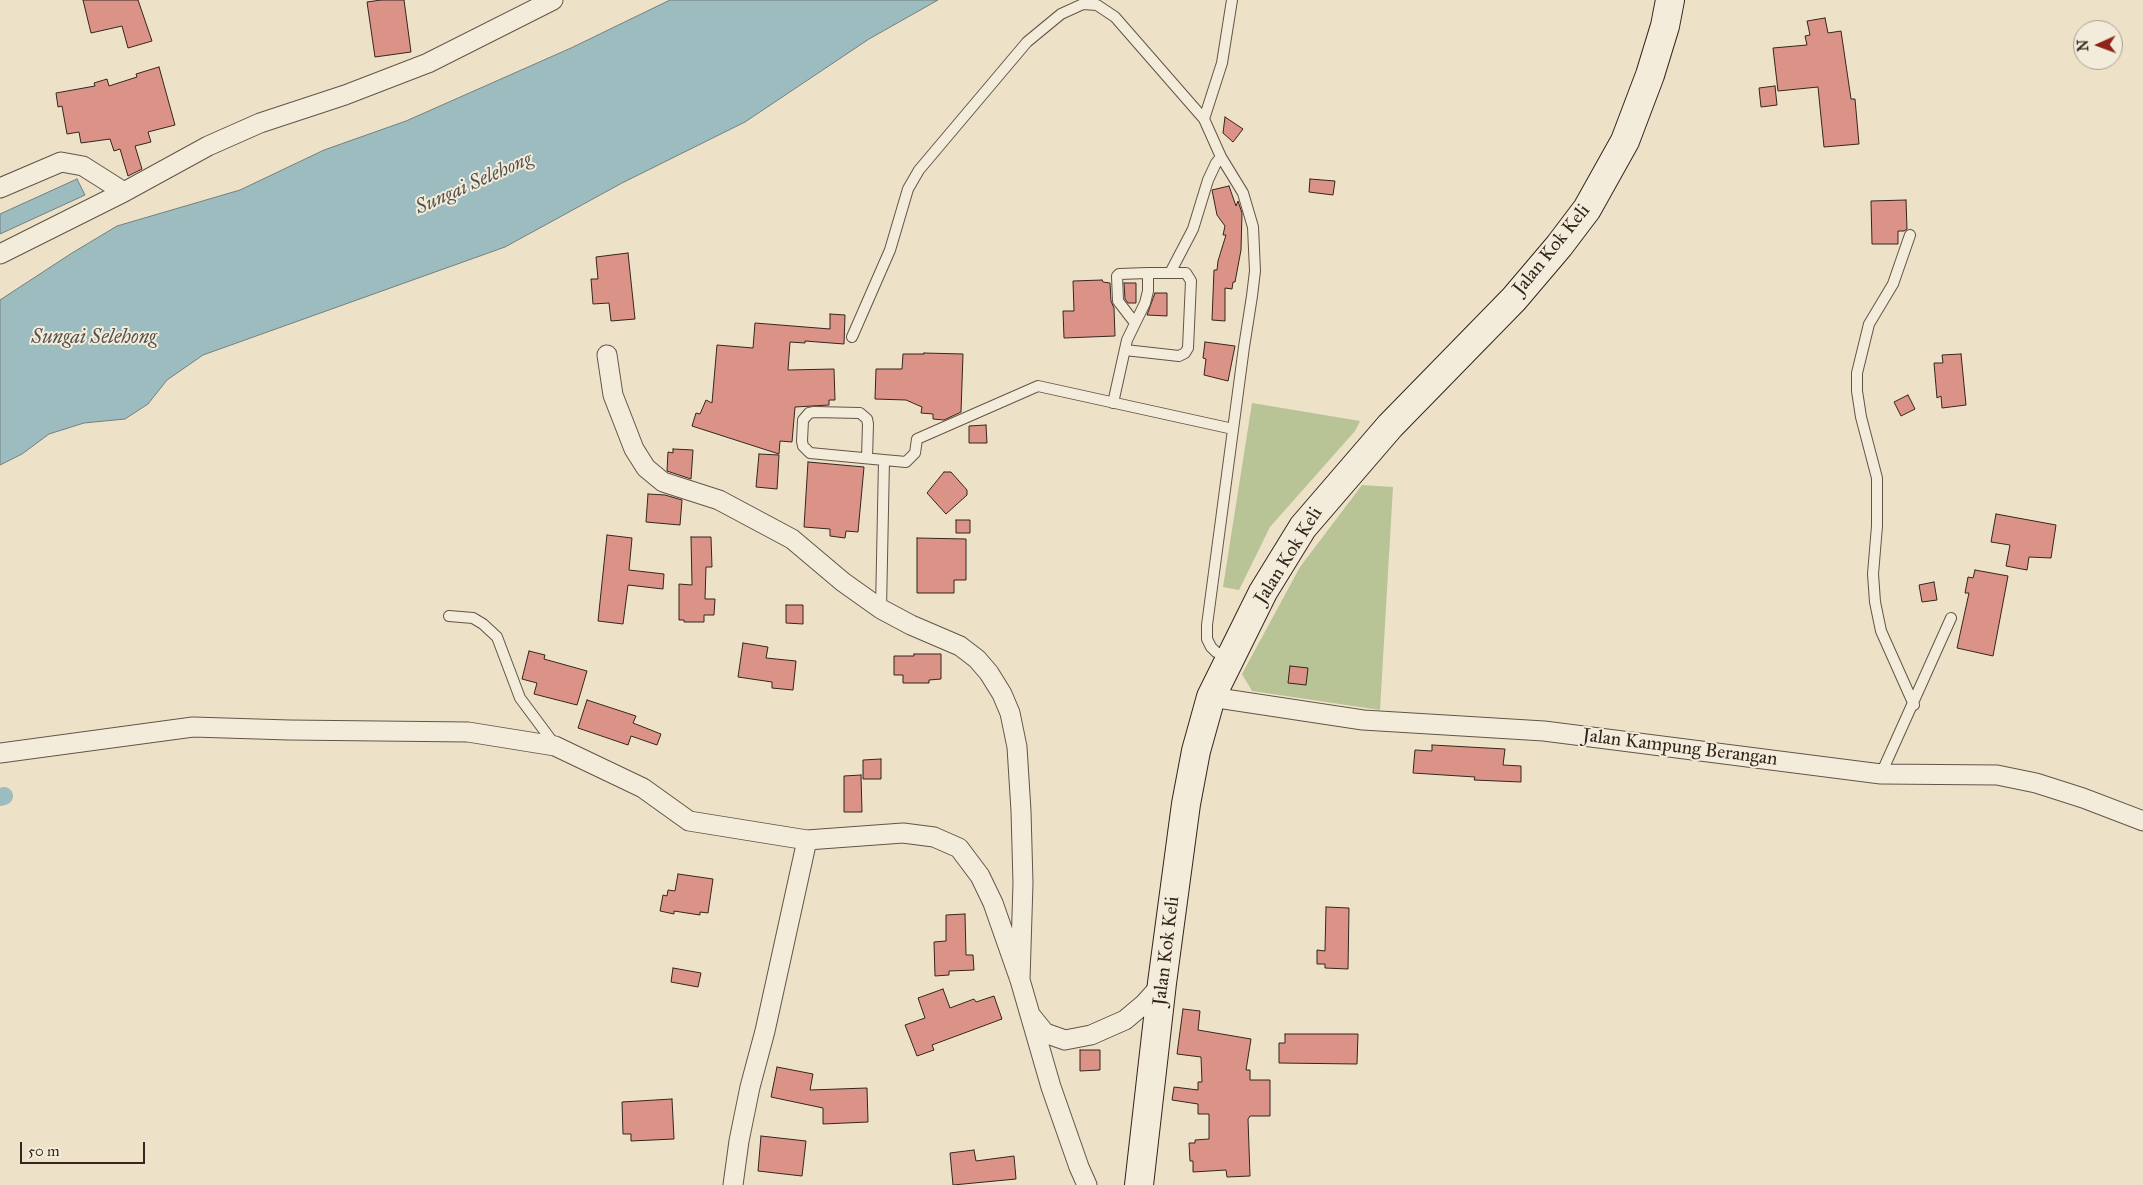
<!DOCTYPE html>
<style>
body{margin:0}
#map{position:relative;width:2143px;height:1185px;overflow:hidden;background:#ede2c8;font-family:"IM FELL Great Primer",serif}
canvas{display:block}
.north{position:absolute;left:2073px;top:20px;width:50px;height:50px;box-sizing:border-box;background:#f3ecdb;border:1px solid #a79c8f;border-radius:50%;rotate:268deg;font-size:14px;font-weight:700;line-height:20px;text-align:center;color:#35251e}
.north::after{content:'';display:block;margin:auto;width:18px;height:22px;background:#8f2418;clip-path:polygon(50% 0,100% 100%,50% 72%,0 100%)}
.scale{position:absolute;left:20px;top:1142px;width:125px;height:22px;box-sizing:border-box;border:2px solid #35251e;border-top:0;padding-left:6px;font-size:15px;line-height:18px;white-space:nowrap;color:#35251e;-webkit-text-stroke:4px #f3ecdb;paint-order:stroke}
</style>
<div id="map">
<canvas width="2143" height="1185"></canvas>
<div class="north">N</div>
<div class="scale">50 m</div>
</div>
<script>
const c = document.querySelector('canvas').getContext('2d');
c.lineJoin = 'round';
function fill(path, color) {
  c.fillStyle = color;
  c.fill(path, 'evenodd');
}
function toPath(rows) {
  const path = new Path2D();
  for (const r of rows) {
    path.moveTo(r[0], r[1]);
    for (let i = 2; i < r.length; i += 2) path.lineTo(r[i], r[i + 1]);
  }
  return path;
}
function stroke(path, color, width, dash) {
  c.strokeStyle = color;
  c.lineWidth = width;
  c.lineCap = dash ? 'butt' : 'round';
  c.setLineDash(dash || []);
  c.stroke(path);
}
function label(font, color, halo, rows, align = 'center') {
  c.font = font + ' "IM FELL Great Primer",serif';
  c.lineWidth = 4;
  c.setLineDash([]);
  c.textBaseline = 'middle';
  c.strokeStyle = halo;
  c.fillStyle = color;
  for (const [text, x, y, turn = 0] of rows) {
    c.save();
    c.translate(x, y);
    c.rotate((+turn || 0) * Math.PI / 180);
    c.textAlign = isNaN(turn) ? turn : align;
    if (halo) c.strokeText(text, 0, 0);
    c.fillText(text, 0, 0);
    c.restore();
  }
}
fill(toPath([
 [1252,403,1360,421,1355,431,1270,527,1239,590,1223,587],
 [1362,485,1393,487,1380,710,1252,691,1242,674,1300,567]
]), '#b8c396');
const water = toPath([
 [670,0,938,0,869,39,745,122,622,183,505,247,203,355,167,380,148,404,125,419,84,423,49,434,22,454,0,465,0,300,72,253,117,226,240,190,324,150,406,121,571,48,670,0],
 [77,179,85,195,0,234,0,214,77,179]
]);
fill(water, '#9dbcbf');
stroke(water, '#73807f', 1);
stroke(toPath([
 [0,797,4,796]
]), '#9dbcbf', 18);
const building = toPath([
 [83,0,138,0,152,41,128,48,122,26,91,33,83,0],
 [381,0,404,0,411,52,375,57,367,2,381,0],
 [1825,18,1828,33,1841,31,1851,99,1855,99,1859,144,1824,147,1818,87,1778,91,1773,48,1807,45,1805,36,1810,35,1807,21,1825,18],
 [159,67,175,125,148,132,151,142,135,146,142,169,128,176,120,149,114,151,110,139,81,143,79,132,67,134,62,106,58,107,56,93,95,86,94,83,107,79,109,86,137,77,136,74,159,67],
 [1775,86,1777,105,1761,107,1759,88,1775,86],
 [1225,117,1243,129,1233,142,1223,133,1225,117],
 [1310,179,1335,181,1333,195,1309,192,1310,179],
 [1229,186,1236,206,1238,201,1242,213,1241,250,1235,282,1233,282,1232,289,1225,288,1225,321,1212,320,1214,270,1217,270,1218,261,1226,235,1223,235,1225,226,1217,215,1212,190,1229,186],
 [1906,200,1907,229,1904,231,1898,231,1898,244,1872,244,1871,201,1906,200],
 [628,253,635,319,611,321,609,303,593,304,591,279,598,279,596,257,628,253],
 [1102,280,1103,282,1110,283,1111,301,1114,308,1115,336,1064,338,1063,311,1074,311,1073,281,1102,280],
 [1124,283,1136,283,1136,303,1128,303,1125,299,1124,283],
 [1155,293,1167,293,1167,316,1147,315,1155,293],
 [830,314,845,315,844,344,805,341,805,343,790,342,788,370,834,369,835,400,829,400,829,405,795,407,792,442,780,441,779,454,692,426,696,413,700,414,706,400,712,403,717,345,753,348,755,323,830,329,830,314],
 [1205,342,1235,346,1228,381,1204,375,1206,359,1203,358,1205,342],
 [924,353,963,354,961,412,944,420,933,419,933,414,921,413,922,407,906,400,875,399,876,369,902,369,903,354,924,354,924,353],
 [1961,354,1966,405,1942,408,1941,396,1937,398,1934,363,1943,363,1942,355,1961,354],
 [1908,395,1915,409,1901,416,1894,402,1908,395],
 [986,425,987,443,969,443,969,426,986,425],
 [673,449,693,450,691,479,667,471,668,452,673,453,673,449],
 [759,454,779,455,777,489,756,487,759,454],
 [808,462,864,467,858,532,846,531,845,538,830,536,830,529,804,527,808,462],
 [944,472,951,472,967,490,967,495,946,514,927,493,944,472],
 [648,494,665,495,682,500,680,525,646,522,648,494],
 [1996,514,2056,525,2051,558,2029,557,2027,570,2006,566,2010,545,1991,542,1996,514],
 [956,520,970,520,970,533,956,533,956,520],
 [607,535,632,538,629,570,664,574,663,589,628,585,623,624,598,621,607,535],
 [691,537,711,537,712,567,706,567,705,599,715,599,714,615,704,615,704,622,684,622,684,620,679,620,679,584,692,585,691,537],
 [917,538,966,539,966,580,954,580,954,593,917,593,917,538],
 [1975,570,2008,576,1993,656,1957,648,1969,593,1965,593,1968,577,1973,578,1975,570],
 [1934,582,1937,600,1922,602,1919,585,1934,582],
 [786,605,803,605,803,624,786,623,786,605],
 [743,643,768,647,766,658,796,661,793,690,772,688,772,682,738,677,743,643],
 [529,651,545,655,544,659,587,671,577,705,534,694,537,683,522,679,529,651],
 [914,654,941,654,941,679,929,680,929,683,903,683,903,675,894,675,894,656,914,656,914,654],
 [1290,666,1308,668,1306,685,1288,683,1290,666],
 [587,700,636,716,633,723,661,734,657,745,631,736,628,745,578,728,587,700],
 [1432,745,1505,749,1503,765,1521,766,1521,782,1474,780,1475,777,1413,773,1415,750,1432,751,1432,745],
 [881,759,881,779,863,779,863,760,881,759],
 [861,775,862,812,844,812,844,776,861,775],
 [678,874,713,879,708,913,700,912,700,915,674,911,674,914,660,911,663,895,667,896,668,890,675,891,678,874],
 [1326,907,1349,908,1348,969,1325,968,1325,964,1317,964,1317,950,1325,951,1326,907],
 [965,914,966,955,973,955,974,970,949,971,949,975,935,976,934,942,946,941,946,915,965,914],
 [673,968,701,973,698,987,671,982,673,968],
 [943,989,950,1008,974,999,976,1002,994,996,1002,1019,932,1045,934,1050,917,1056,905,1025,925,1018,918,998,943,989],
 [1183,1009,1200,1011,1198,1030,1251,1039,1246,1070,1250,1070,1250,1080,1270,1080,1270,1116,1250,1116,1248,1119,1250,1176,1227,1177,1226,1170,1193,1172,1193,1161,1190,1161,1189,1143,1195,1143,1195,1140,1209,1139,1209,1114,1198,1114,1198,1104,1172,1100,1174,1087,1198,1090,1198,1082,1202,1082,1201,1057,1177,1054,1183,1009],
 [1285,1034,1358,1034,1357,1064,1279,1063,1279,1043,1285,1043,1285,1034],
 [1080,1050,1100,1050,1100,1070,1080,1071,1080,1050],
 [777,1067,813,1074,810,1090,867,1088,868,1122,823,1124,823,1108,771,1097,777,1067],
 [672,1099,674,1139,631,1141,631,1134,623,1134,622,1102,672,1099],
 [761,1136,806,1141,802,1176,758,1171,761,1136],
 [974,1150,976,1161,1014,1156,1016,1179,953,1185,950,1153,974,1150]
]);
fill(building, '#dc9387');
stroke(building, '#35251e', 1);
const lane = toPath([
 [1204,119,1222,63,1232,0],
 [1910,235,1893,284,1869,324,1857,373,1857,391,1861,417,1877,478,1877,526,1873,574,1875,602,1881,631,1914,705],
 [1170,273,1193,229,1208,180,1216,163,1221,157],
 [1135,323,1118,301,1117,276,1119,274,1148,273],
 [852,337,890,250,908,189,919,170,1027,42,1061,14,1083,4,1097,5,1115,17,1204,119,1221,157,1243,193,1253,227,1255,271,1252,296,1244,347,1207,625,1207,639,1211,647,1216,652,1230,656],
 [1113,403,1127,340,1145,303,1148,291,1148,273,1186,273,1191,281,1188,348,1185,353,1179,356,1125,350],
 [867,458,868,424,867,419,860,413,814,412,809,413,803,420,802,441,803,446,810,453,884,460,881,609],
 [884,460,906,462,915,453,917,439,1038,386,1233,429],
 [449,616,473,618,483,624,497,637,520,698,555,745],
 [1881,774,1951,618]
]);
const street = toPath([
 [0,188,61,162,83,166,124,192],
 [0,254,124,192,208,146,260,123,345,95,428,63,553,0],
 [607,355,613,395,634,449,646,468,663,482,719,500,792,539,843,582,881,609,911,625,960,646,977,659,989,673,1002,694,1010,713,1017,747,1021,811,1023,883,1020,980,1051,1087,1079,1167,1087,1185],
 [1211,697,1363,720,1544,731,1881,774,1997,775,2036,783,2083,798,2143,821],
 [0,753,193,727,289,730,468,732,555,746,643,788,689,821,807,840,903,833,934,837,959,848,980,876,993,903,1020,980],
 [1032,1017,1045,1033,1065,1040,1091,1035,1125,1020,1144,1004,1162,984],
 [733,1185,739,1141,750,1087,765,1031,807,840]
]);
const secondary = toPath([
 [1139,1185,1162,983,1186,804,1196,751,1211,697,1263,592,1303,527,1390,426,1514,299,1559,246,1587,209,1625,141,1650,75,1665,26,1670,0]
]);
stroke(lane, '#635448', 12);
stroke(street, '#635448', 21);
stroke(secondary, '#35251e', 30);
stroke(lane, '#f3ecdb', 10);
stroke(street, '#f3ecdb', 19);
stroke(secondary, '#f3ecdb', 28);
label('19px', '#35251e', '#f3ecdb', [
 ["Jalan Kok Keli",1552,250,-51],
 ["Jalan Kok Keli",1289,556,-58],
 ["Jalan Kampung Berangan",1680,748,7],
 ["Jalan Kok Keli",1167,951,-83]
]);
label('italic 20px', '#54524e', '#f3ecdb', [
 ["Sungai Selehong",474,184,-24],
 ["Sungai Selehong",94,338]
]);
</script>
